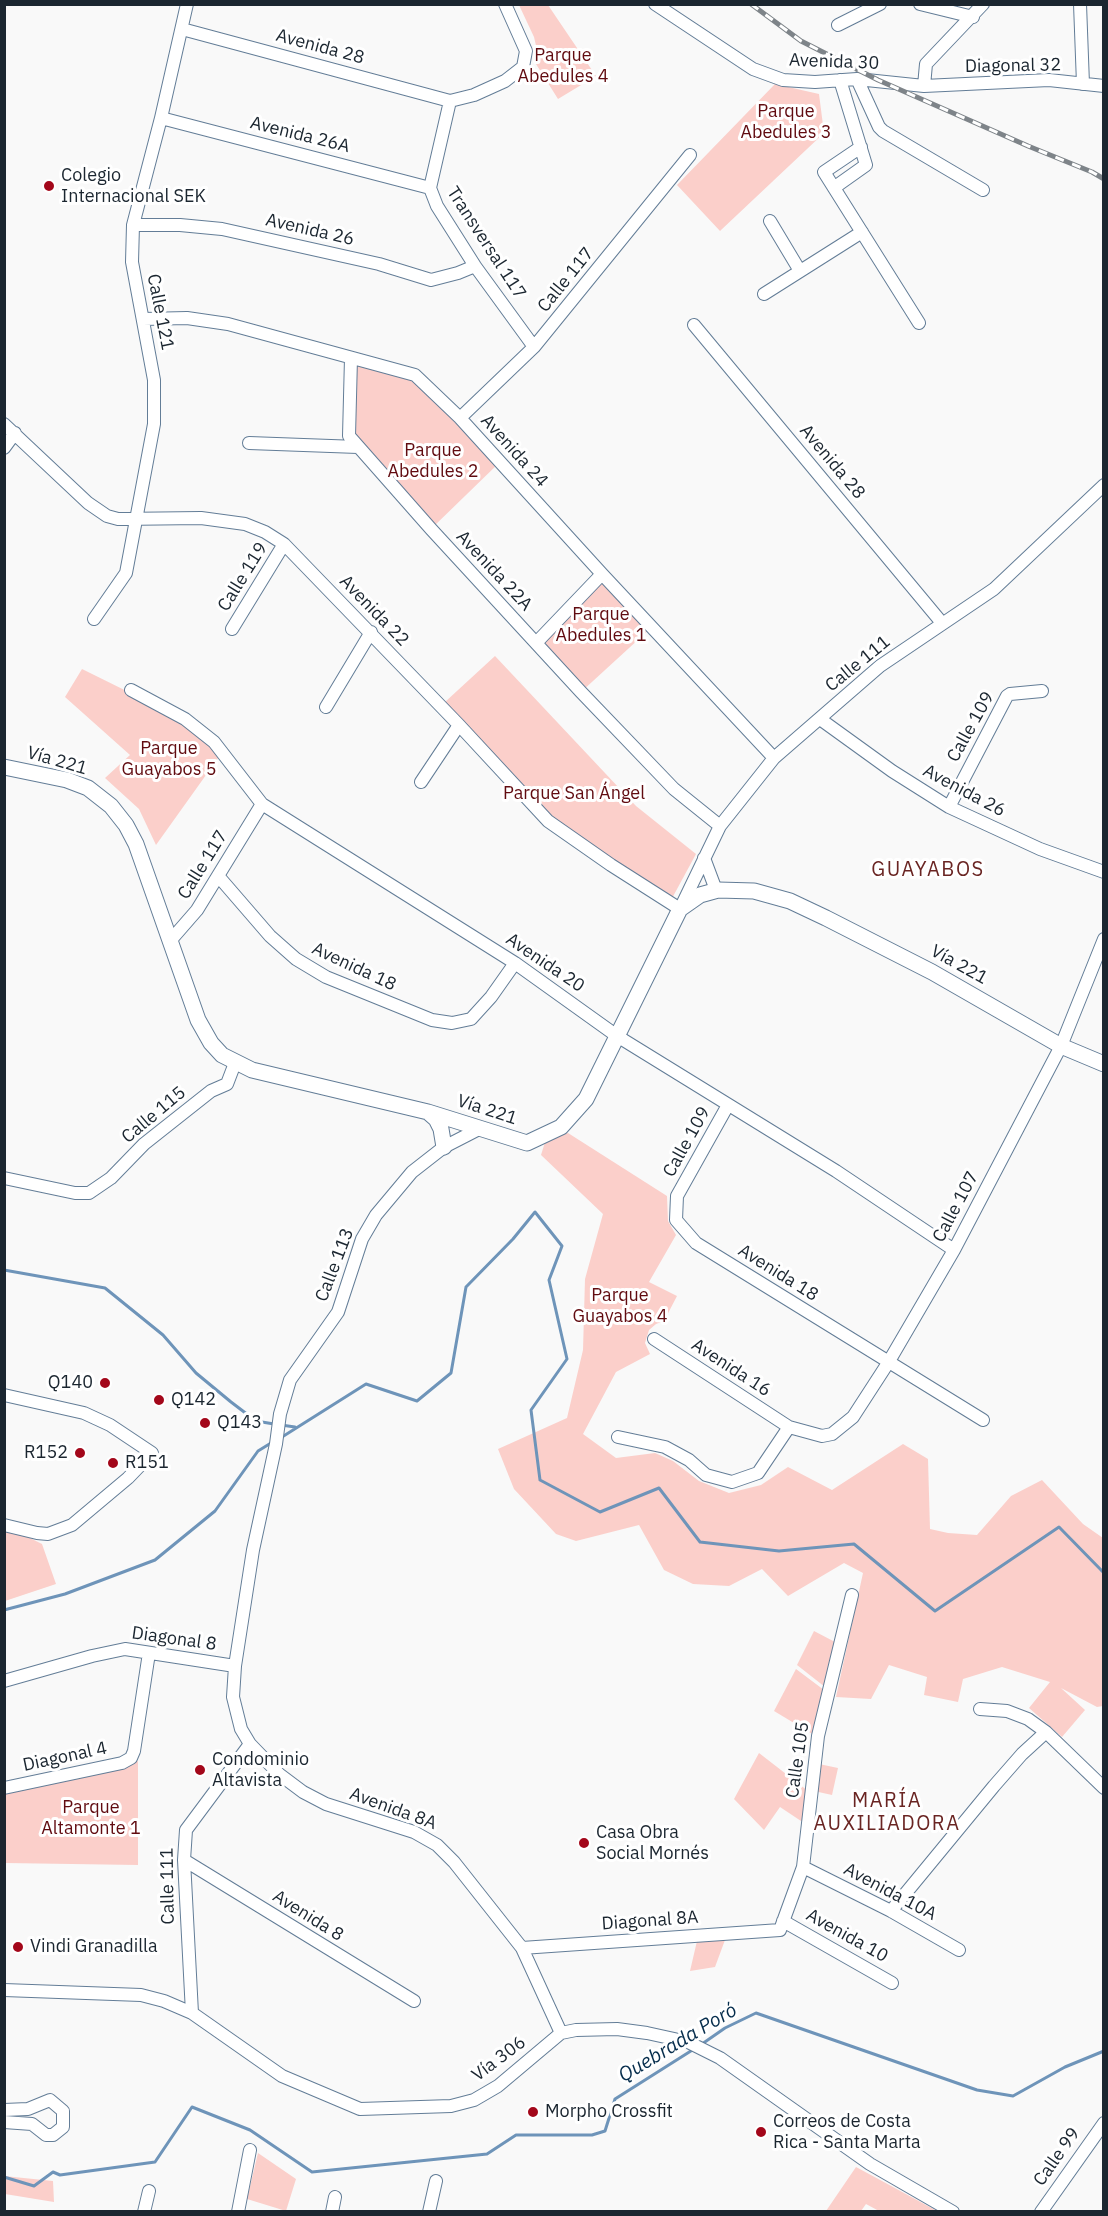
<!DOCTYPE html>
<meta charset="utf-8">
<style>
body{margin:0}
#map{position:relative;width:1108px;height:2216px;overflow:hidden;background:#f9f9f9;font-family:"IBM Plex Sans",sans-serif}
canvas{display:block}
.frame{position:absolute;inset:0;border:6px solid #1b2630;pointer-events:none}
</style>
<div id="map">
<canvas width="1108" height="2216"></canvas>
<div class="frame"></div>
</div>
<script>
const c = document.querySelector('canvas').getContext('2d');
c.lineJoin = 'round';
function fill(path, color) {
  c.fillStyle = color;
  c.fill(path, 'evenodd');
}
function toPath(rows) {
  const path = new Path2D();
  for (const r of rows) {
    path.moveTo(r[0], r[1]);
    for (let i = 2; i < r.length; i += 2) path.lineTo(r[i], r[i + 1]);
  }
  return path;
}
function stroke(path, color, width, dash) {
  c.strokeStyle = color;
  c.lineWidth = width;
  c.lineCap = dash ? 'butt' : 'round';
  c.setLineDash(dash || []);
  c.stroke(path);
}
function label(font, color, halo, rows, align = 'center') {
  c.font = font + ' "IBM Plex Sans",sans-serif';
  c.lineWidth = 6;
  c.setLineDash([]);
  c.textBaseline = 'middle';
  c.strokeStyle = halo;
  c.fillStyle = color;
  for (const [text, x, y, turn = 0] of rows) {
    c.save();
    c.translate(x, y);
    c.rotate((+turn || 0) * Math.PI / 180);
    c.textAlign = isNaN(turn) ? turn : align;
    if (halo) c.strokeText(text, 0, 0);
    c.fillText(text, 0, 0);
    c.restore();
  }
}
fill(toPath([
 [519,5,548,5,596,76,558,99,536,64,538,54,534,37],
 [775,84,819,94,824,133,720,231,677,185],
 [351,358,415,375,500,462,431,529,349,436],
 [602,574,652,627,581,692,536,643],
 [495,656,636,806,696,854,670,902,548,821,445,702],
 [82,669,167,711,221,754,156,845,139,809,105,778,130,755,65,697],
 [568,1133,667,1196,668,1221,676,1235,649,1282,677,1296,664,1321,656,1324,649,1330,645,1343,650,1354,616,1372,583,1434,616,1458,655,1453,673,1461,699,1481,729,1493,761,1485,788,1467,832,1490,903,1444,928,1459,930,1529,948,1533,977,1535,1011,1496,1042,1480,1083,1524,1103,1538,1103,1706,1097,1707,1061,1688,1085,1710,1062,1737,1029,1708,1050,1682,1002,1667,963,1679,958,1702,924,1695,927,1677,889,1665,871,1699,836,1697,863,1573,844,1563,788,1596,762,1569,729,1586,693,1584,664,1570,639,1525,576,1541,556,1534,514,1489,498,1449,567,1418,583,1350,585,1279,603,1214,541,1155,546,1139],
 [4,1525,42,1544,56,1584,5,1601],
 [814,1631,835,1642,825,1687,797,1665],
 [796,1669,824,1690,814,1735,774,1711],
 [759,1753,808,1791,804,1823,780,1807,764,1830,734,1799],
 [138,1761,138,1865,5,1863,4,1792],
 [819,1764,838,1768,832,1795,814,1791],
 [725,1940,715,1967,690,1971,697,1941],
 [258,2153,296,2179,286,2211,247,2199],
 [856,2167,882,2181,937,2211,879,2211,866,2204,861,2211,826,2211],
 [4,2176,53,2181,54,2202,5,2194]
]), '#fbcfca');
stroke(toPath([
 [4,1270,105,1288,163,1335,196,1373,231,1402,256,1421,274,1424],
 [281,1425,295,1427],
 [282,1437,366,1384,417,1401,451,1373,466,1287,513,1239,535,1212,562,1246,549,1280,567,1359,531,1410,540,1480,600,1512,659,1488,700,1542,779,1551,854,1544,935,1611,1059,1527,1104,1573],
 [4,1610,65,1594,155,1560,215,1511,258,1451,271,1443],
 [702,2044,725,2028,756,2013,977,2090,1013,2096,1065,2067,1104,2051],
 [4,2177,34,2186,53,2172,60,2175,155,2162,192,2107,250,2130,312,2172,487,2154,516,2135,592,2135,605,2131,615,2099,694,2049]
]), '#6e94b9', 3);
const minor = toPath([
 [655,4,753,69,783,80,815,82,857,79,924,86,1049,80,1104,86],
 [920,4,973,17],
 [1080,4,1083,84],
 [838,25,880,4],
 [182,29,450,101],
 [857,79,879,127,883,131,983,190],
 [924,86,926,64,983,4],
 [161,118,430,188],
 [861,147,824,172,919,323],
 [835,187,866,165,840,80],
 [430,188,450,101,474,95,505,81,523,67,526,51,505,4],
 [430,188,437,206,475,266,534,347],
 [770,221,800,271],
 [133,225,180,225,222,229,379,264,431,280,458,273,475,266],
 [764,294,862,232],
 [143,319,187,318,228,324,415,375,460,418,602,574,774,758],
 [694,325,942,623],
 [351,358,349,436,431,529,581,692,674,789,720,826],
 [460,418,534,347,690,155],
 [4,424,88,503,107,516,118,519,201,518,245,524,265,532,284,544,459,725,548,821,611,865,680,909,720,826,774,758,880,666,994,589,1104,485],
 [249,443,358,447],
 [4,448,15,433],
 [94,619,126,573,154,424,154,380,132,262,133,225,161,118,187,4],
 [232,629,284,544],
 [536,643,602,574],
 [131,690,185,719,214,742,262,804,515,963,617,1036,836,1171,954,1250],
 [326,707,371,632],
 [820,719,892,771,949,807,1040,849,1104,872],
 [421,782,459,725],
 [949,807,1007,696,1010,694,1042,691],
 [704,858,716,890],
 [219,877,270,936,296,959,326,977,432,1020,452,1023,471,1019,491,997,515,963],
 [170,941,197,910,262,804],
 [728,1105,677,1196,676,1220,696,1243,983,1420],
 [479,1129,444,1147,412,1172,376,1215,362,1239,338,1312,290,1380,280,1414,276,1444,253,1550,235,1666,233,1697,241,1729,250,1744,279,1774,303,1792,326,1804,414,1832,437,1845,454,1862,522,1948,561,2033],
 [4,1178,75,1193,89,1193,111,1178,144,1144,211,1091,227,1084,235,1063],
 [654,1339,789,1427,822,1436,832,1434,853,1417,888,1363,954,1250,1061,1046,1104,939],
 [4,1395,84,1413,110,1425,152,1453,128,1478,72,1525,48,1534,37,1533,4,1525],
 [618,1437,665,1447,689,1460,706,1475,732,1482,758,1473,789,1427],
 [4,1681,92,1656,125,1649,235,1666],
 [980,1709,1007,1711,1028,1719,1046,1732,1104,1788],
 [4,1788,122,1763,131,1758,134,1751,149,1653],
 [184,1860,414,2001],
 [803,1867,891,1911,959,1950],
 [891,1911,994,1786,1022,1754,1046,1732],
 [783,1921,892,1983],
 [522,1948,780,1930,803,1867,818,1736,852,1595],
 [4,1990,141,1995,164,2001,192,2013,282,2076,360,2109,451,2106,474,2100,498,2086,561,2033,576,2030,617,2029,647,2033,688,2042,720,2058,870,2164,953,2212],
 [192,2013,184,1860,186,1830,250,1744],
 [4,2110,28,2109,50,2100,63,2111,63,2127,53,2135,46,2135,32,2124,4,2122],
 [144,2212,149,2191],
 [238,2212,250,2150],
 [332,2212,335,2197],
 [429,2212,436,2181],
 [1041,2212,1104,2123]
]);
const major = toPath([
 [4,767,67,780,88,788,111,806,126,825,136,844,198,1020,211,1043,222,1055,252,1070,428,1112,527,1143,561,1127,586,1099,680,909,700,895,718,890,754,891,790,901,826,918,932,972,1061,1046,1104,1064],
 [428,1112,436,1119,441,1129,444,1147]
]);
stroke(minor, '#637d97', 14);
stroke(major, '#637d97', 17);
stroke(minor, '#fff', 12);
stroke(major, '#fff', 15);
const rail = toPath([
 [751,4,801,41,878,80,1028,146,1092,172,1104,179]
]);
stroke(rail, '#7e8489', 5);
stroke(rail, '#fff', 3, [9]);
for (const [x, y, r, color] of [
 [49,186,6,"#a3071a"],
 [105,1383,6,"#a3071a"],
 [159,1400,6,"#a3071a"],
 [205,1423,6,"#a3071a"],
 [80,1453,6,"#a3071a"],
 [113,1463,6,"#a3071a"],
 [200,1770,6,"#a3071a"],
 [584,1843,6,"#a3071a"],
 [18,1947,6,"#a3071a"],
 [533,2112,6,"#a3071a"],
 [761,2132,6,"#a3071a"]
]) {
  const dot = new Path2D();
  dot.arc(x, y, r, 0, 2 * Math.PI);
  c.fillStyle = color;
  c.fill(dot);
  stroke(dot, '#fff', 2);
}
label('18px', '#1b2630', '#fff', [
 ["Avenida 28",320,47,15],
 ["Avenida 30",834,62,2],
 ["Diagonal 32",1013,66,-1],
 ["Avenida 26A",300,135,14],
 ["Avenida 26",310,230,13],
 ["Transversal 117",486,243,57],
 ["Calle 117",566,280,-51],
 ["Calle 121",160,312,79],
 ["Avenida 24",514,451,48],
 ["Avenida 28",832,462,50],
 ["Avenida 22A",494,571,47],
 ["Calle 119",243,577,-58],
 ["Avenida 22",374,611,46],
 ["Calle 111",858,664,-39],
 ["Calle 109",971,727,-61],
 ["Vía 221",57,761,16],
 ["Avenida 26",964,791,28],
 ["Calle 117",203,865,-58],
 ["Avenida 20",545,963,34],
 ["Vía 221",959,965,29],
 ["Avenida 18",354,967,25],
 ["Vía 221",487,1110,18],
 ["Calle 115",154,1115,-40],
 ["Calle 109",687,1142,-61],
 ["Calle 107",956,1207,-62],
 ["Calle 113",335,1265,-69],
 ["Avenida 18",778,1273,32],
 ["Avenida 16",731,1368,33],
 ["Diagonal 8",174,1639,8],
 ["Diagonal 4",65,1757,-12],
 ["Calle 105",798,1760,-82],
 ["Avenida 8A",393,1809,20],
 ["Calle 111",168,1886,-91],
 ["Avenida 10A",890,1892,28],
 ["Avenida 8",308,1916,32],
 ["Diagonal 8A",650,1921,-4],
 ["Avenida 10",847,1936,29],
 ["Vía 306",499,2059,-37],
 ["Calle 99",1057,2157,-55]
]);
label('18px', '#610b10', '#fff', [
 ["Parque",563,56],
 ["Abedules 4",563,77],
 ["Parque",786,112],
 ["Abedules 3",786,133],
 ["Parque",433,451],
 ["Abedules 2",433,472],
 ["Parque",601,615],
 ["Abedules 1",601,636],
 ["Parque",169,749],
 ["Guayabos 5",169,770],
 ["Parque San Ángel",574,794],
 ["Parque",620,1296],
 ["Guayabos 4",620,1317],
 ["Parque",91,1808],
 ["Altamonte 1",91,1829]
]);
label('18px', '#1b2630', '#fff', [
 ["Colegio",61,176],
 ["Internacional SEK",61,197],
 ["Q140",93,1383,"right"],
 ["Q142",171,1400],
 ["Q143",217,1423],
 ["R152",68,1453,"right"],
 ["R151",125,1463],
 ["Condominio",212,1760],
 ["Altavista",212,1781],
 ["Casa Obra",596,1833],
 ["Social Mornés",596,1854],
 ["Vindi Granadilla",30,1947],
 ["Morpho Crossfit",545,2112],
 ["Correos de Costa",773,2122],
 ["Rica - Santa Marta",773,2143]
], 'left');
c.letterSpacing = '1.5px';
label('20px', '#6a2523', '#fff', [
 ["GUAYABOS",928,870],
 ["MARÍA",887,1801],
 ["AUXILIADORA",887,1824]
]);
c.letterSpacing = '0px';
label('italic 20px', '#062d4c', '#fff', [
 ["Quebrada Poró",678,2043,-31]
]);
</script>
